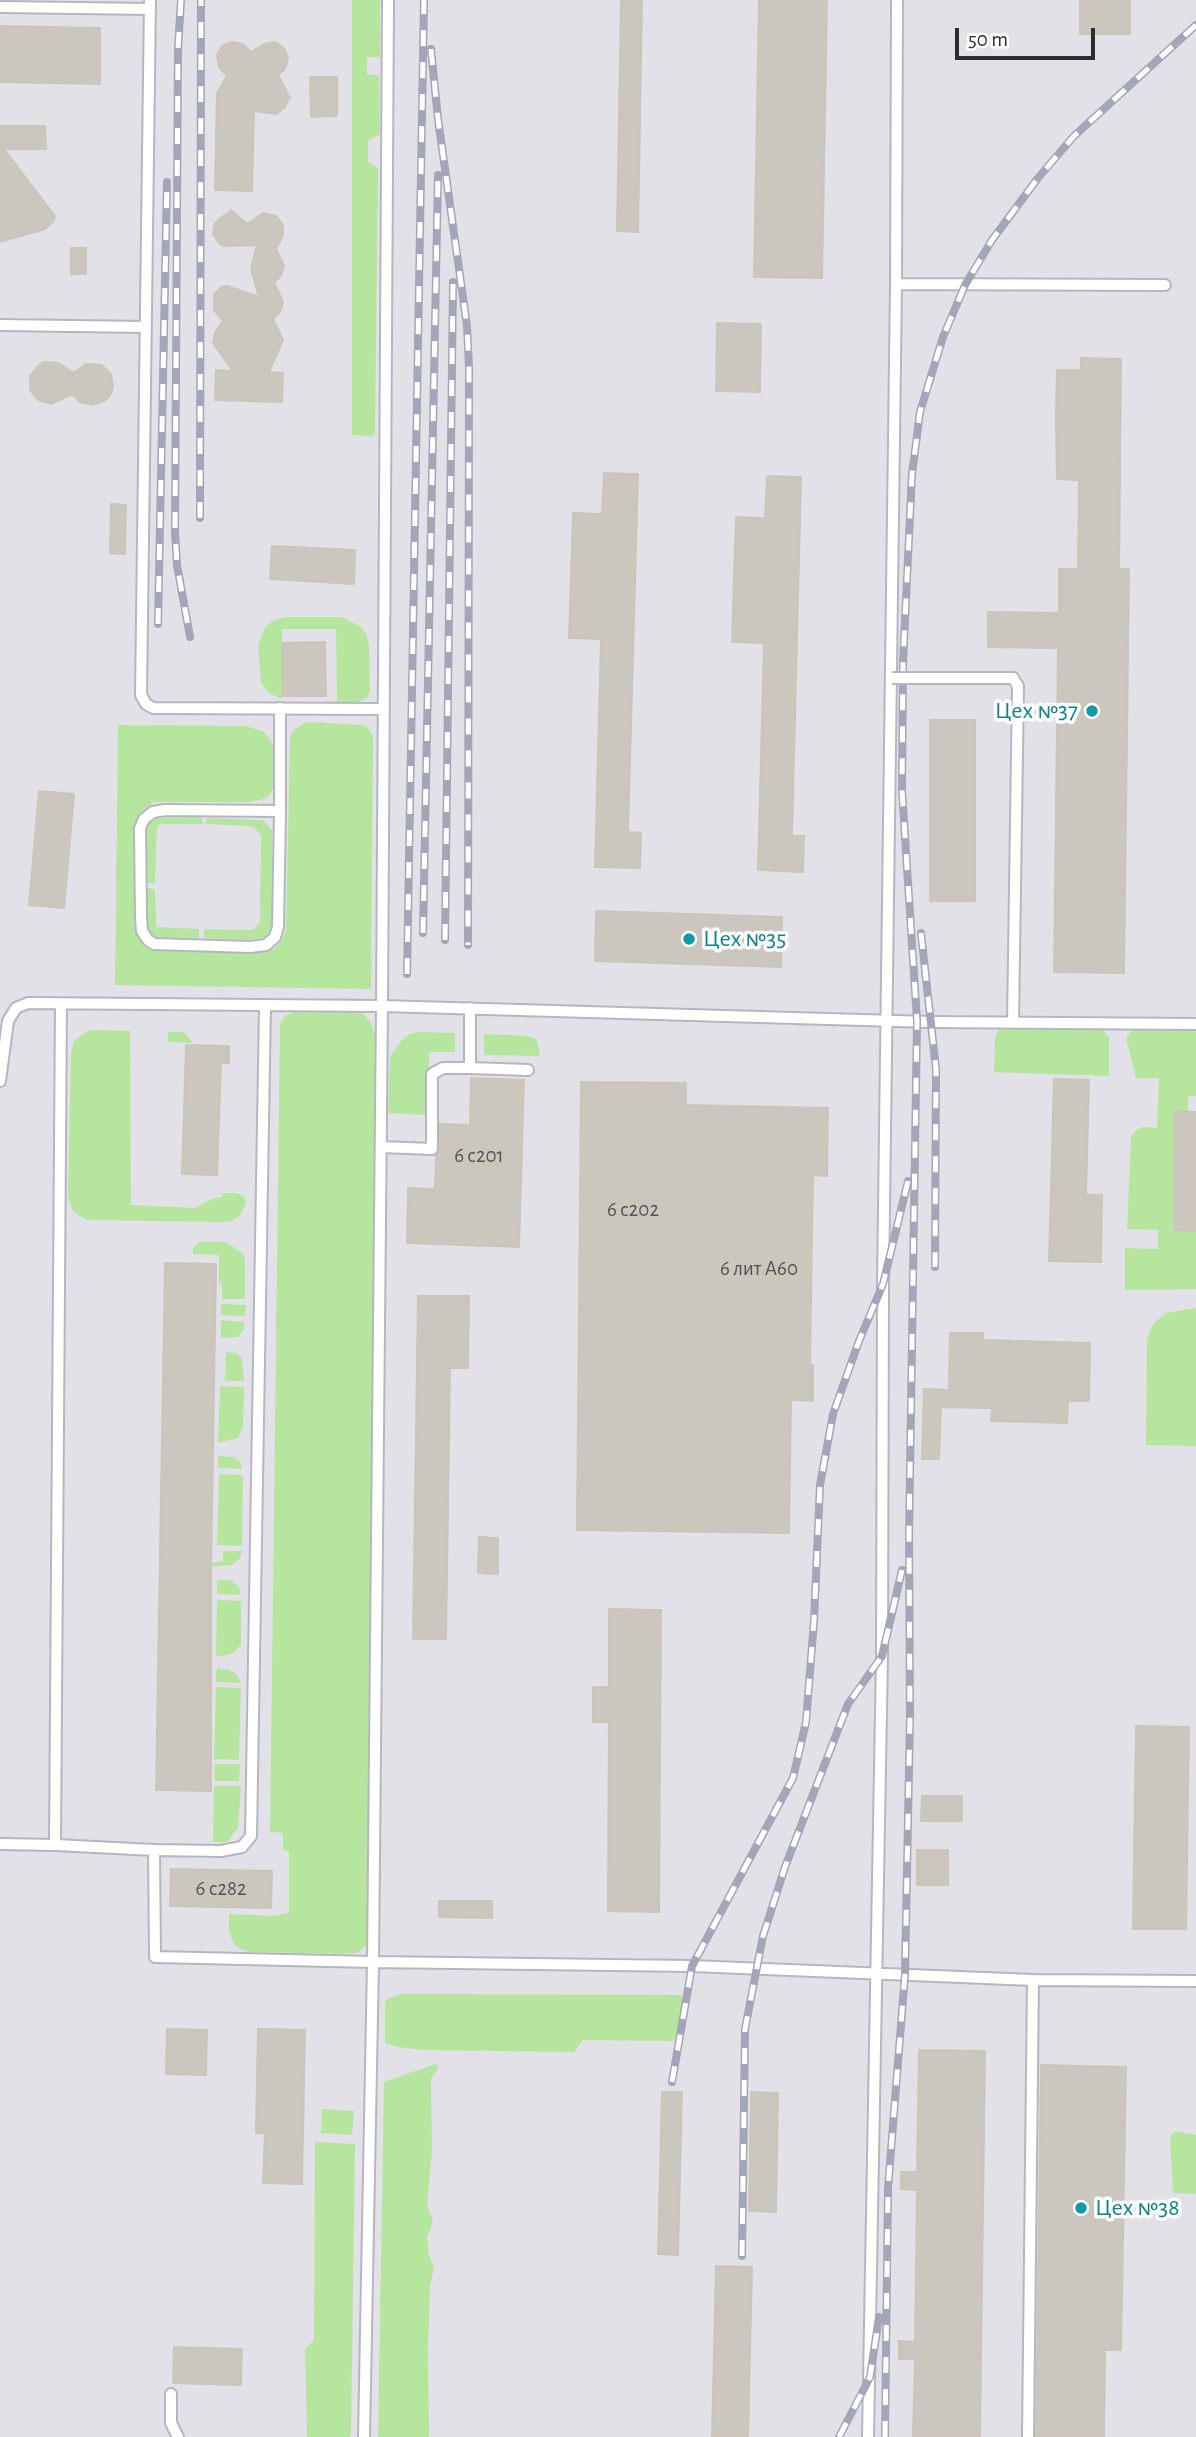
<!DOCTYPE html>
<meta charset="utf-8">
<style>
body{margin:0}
#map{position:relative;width:1196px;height:2437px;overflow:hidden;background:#efe9e1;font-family:"Alegreya Sans",sans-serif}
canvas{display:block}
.scale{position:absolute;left:955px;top:28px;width:140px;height:32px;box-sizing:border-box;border:4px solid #2e2e2e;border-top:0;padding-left:9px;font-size:21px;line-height:24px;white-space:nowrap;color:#2e2e2e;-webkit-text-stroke:5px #fff;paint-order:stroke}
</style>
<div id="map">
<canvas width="1196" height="2437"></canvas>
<div class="scale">50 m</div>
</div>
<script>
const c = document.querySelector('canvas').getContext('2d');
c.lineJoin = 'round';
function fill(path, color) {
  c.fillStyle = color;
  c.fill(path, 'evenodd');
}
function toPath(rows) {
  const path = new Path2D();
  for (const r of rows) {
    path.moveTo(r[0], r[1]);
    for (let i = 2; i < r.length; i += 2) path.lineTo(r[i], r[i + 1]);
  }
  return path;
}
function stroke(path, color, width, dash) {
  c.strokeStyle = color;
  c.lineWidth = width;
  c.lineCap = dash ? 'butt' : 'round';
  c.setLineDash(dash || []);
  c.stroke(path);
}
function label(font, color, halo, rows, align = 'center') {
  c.font = font + ' "Alegreya Sans",sans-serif';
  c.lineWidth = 7;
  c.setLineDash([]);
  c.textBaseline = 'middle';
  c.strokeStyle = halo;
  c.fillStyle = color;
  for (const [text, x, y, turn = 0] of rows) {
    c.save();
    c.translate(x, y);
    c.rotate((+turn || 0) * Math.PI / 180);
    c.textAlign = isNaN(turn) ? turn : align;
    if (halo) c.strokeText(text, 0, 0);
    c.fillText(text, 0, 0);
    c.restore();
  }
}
fill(toPath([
 [0,0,1196,0,1196,2437,0,2437]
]), '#e3e1e8');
fill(toPath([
 [352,0,380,0,380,57,367,57,367,74,379,76,380,134,368,141,368,162,378,168,375,433,372,436,352,435],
 [285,617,342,617,361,627,367,635,369,645,370,693,366,698,354,704,337,704,336,629,282,629,282,699,269,693,261,683,258,646,265,627,274,620],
 [307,722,363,725,369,729,373,736,371,989,115,985,118,725,247,726,264,732,270,740,275,749,274,787,270,795,264,799,249,802,154,802,137,816,134,828,134,923,136,934,141,941,150,949,250,952,266,952,275,948,282,940,286,930,290,738,293,730],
 [202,817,203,824,161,824,157,826,155,883,146,883,146,829,149,823,154,818,160,818],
 [206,818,263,820,272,830,272,924,271,930,263,938,248,940,204,938,204,929,252,930,260,923,261,836,255,828,250,826,206,824],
 [146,888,155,889,156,927,199,929,199,938,155,937,150,934,145,921],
 [302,1009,355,1010,365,1015,371,1023,375,1036,373,1253,378,1264,369,1943,357,1953,343,1954,249,1952,237,1947,232,1940,229,1930,229,1914,273,1916,289,1913,289,1851,283,1850,283,1833,270,1832,280,1024,285,1016],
 [1000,1027,1102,1028,1109,1038,1109,1076,994,1072,995,1037],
 [1137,1029,1196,1030,1196,1096,1188,1096,1185,1213,1196,1214,1196,1289,1125,1290,1125,1248,1158,1249,1158,1230,1127,1229,1131,1138,1135,1131,1143,1127,1157,1128,1159,1078,1136,1078,1127,1042,1127,1037,1132,1031],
 [89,1030,130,1031,131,1205,195,1208,212,1199,222,1197,222,1193,237,1193,244,1197,246,1203,239,1217,229,1222,222,1222,86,1220,73,1211,68,1196,71,1054,74,1041],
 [168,1032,184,1032,193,1043,168,1042],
 [418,1032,455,1033,455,1052,429,1052,428,1115,388,1113,390,1057,401,1041,409,1034],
 [484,1034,528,1036,536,1039,540,1052,538,1056,484,1055],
 [204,1242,226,1242,242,1253,245,1259,245,1299,222,1299,222,1283,219,1282,219,1255,193,1254,193,1248,198,1243],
 [221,1304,246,1305,245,1316,221,1315],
 [1196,1308,1196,1446,1146,1445,1147,1340,1150,1331,1154,1323,1166,1313],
 [221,1320,244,1322,244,1329,238,1337,221,1338],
 [226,1352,236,1353,242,1358,244,1381,225,1381],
 [220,1386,244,1387,243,1427,238,1438,218,1443],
 [218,1456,234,1457,241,1463,242,1469,218,1468],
 [219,1474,243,1475,242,1546,217,1545],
 [223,1551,242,1551,240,1558,232,1565,207,1567,207,1564,223,1561],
 [217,1579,232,1581,239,1587,241,1595,217,1594],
 [217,1600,241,1601,241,1644,234,1653,224,1656,216,1656],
 [219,1667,221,1670,228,1669,236,1674,241,1683,216,1682,216,1670],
 [216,1687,241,1688,239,1760,214,1759],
 [215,1764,240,1764,239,1781,214,1781],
 [214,1786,241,1786,238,1828,227,1842,213,1842],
 [400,1994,683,1995,676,2041,583,2040,574,2052,423,2050,398,2047,385,2043,385,2002,389,1998],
 [435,2064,439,2066,431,2079,432,2149,427,2205,433,2222,427,2237,429,2255,434,2267,430,2286,428,2348,429,2437,378,2437,384,2082],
 [322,2109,354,2111,352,2135,321,2133],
 [1177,2131,1196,2135,1196,2194,1173,2193,1170,2140,1172,2134],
 [315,2142,355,2144,351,2435,349,2437,307,2437,305,2349,314,2340]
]), '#b6e59e');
const building = toPath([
 [621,0,642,0,638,232,617,231,621,0],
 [759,0,827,0,822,278,754,277,759,0],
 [1080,0,1130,0,1130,34,1080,34,1080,0],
 [0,26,100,28,100,84,0,82,0,26],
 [232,42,243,44,251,52,264,44,275,42,284,48,288,58,285,69,278,75,290,98,284,108,276,114,254,111,252,191,215,190,217,93,227,76,219,67,217,56,222,46,232,42],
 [310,77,337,77,337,116,311,117,310,77],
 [0,126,45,126,46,149,4,149,55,216,53,222,45,229,0,242,0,126],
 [231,210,247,224,263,213,276,216,283,225,283,235,276,249,284,266,281,276,274,282,283,302,280,312,273,319,283,340,269,372,283,373,282,402,215,400,216,370,233,371,213,343,215,332,223,321,214,310,214,294,222,287,227,286,259,297,251,269,257,245,223,246,219,243,213,234,215,223,231,210],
 [71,248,86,248,86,274,71,274,71,248],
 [717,323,761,324,760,392,716,391,717,323],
 [1081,358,1121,359,1119,569,1129,569,1124,973,1054,972,1058,648,988,647,988,612,1059,613,1059,569,1078,569,1079,480,1057,479,1056,416,1057,370,1081,370,1081,358],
 [44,362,58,363,74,373,86,364,101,365,111,374,113,388,110,395,106,400,93,405,80,402,72,394,51,404,38,400,30,390,30,376,38,366,44,362],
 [604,473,638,474,628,832,641,833,640,868,595,867,601,639,569,638,573,513,602,514,604,473],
 [767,476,801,477,792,836,804,836,803,872,758,870,764,643,732,642,736,517,765,518,767,476],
 [111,504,126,505,125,554,110,553,111,504],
 [272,546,355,550,354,584,270,579,272,546],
 [325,642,326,696,283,696,282,643,325,642],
 [930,720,975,720,975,901,930,901,930,720],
 [39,791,74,794,64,908,29,905,39,791],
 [596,911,782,917,781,967,595,961,596,911],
 [186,1045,229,1046,229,1063,221,1063,217,1175,182,1174,186,1045],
 [471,1078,524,1080,519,1247,407,1243,408,1188,435,1189,436,1156,440,1149,440,1124,470,1125,471,1078],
 [1054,1079,1089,1080,1086,1195,1102,1195,1101,1262,1049,1261,1054,1079],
 [581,1082,686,1083,686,1105,828,1108,827,1176,813,1175,810,1365,813,1365,813,1401,791,1400,789,1533,577,1530,581,1082],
 [1175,1111,1196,1112,1196,1231,1174,1230,1175,1111],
 [165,1263,216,1264,211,1569,211,1791,156,1790,165,1263],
 [418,1296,469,1296,468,1368,450,1368,446,1639,413,1639,418,1296],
 [950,1333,983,1333,983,1340,1090,1343,1089,1401,1068,1401,1067,1423,991,1421,992,1408,941,1407,939,1459,922,1459,924,1389,949,1390,950,1333],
 [479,1537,498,1538,498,1574,478,1573,479,1537],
 [609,1609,661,1610,659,1912,608,1911,609,1722,593,1722,593,1687,609,1687,609,1609],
 [1136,1726,1189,1727,1186,1929,1133,1929,1136,1726],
 [922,1796,962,1796,962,1821,921,1821,922,1796],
 [917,1850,948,1850,948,1885,917,1885,917,1850],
 [171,1869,272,1871,271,1908,170,1906,171,1869],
 [439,1901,492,1901,492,1918,439,1917,439,1901],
 [167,2029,207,2030,206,2075,166,2074,167,2029],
 [258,2029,305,2030,302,2184,263,2183,265,2133,256,2133,258,2029],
 [919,2050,985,2051,980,2437,913,2437,915,2359,899,2359,899,2341,915,2342,917,2190,901,2189,901,2172,917,2172,919,2050],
 [1041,2065,1126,2067,1121,2350,1105,2350,1104,2437,1036,2437,1041,2065],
 [662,2092,682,2092,678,2255,658,2254,662,2092],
 [751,2092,778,2093,776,2212,749,2211,751,2092],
 [716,2266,752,2267,748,2437,712,2437,716,2266],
 [174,2347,242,2349,241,2385,173,2383,174,2347]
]);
fill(building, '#cbc7bf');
stroke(building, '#cbc5ba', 2);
const service = toPath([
 [150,0,141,695,146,704,153,708,384,709],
 [0,7,150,9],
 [896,284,1165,285],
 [0,325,145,327],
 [915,678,1013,678,1018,686,1013,1023],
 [280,811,165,810,153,812,144,819,140,828,141,917,142,931,148,940,154,944,250,947,266,945,275,937,278,927,280,811,280,708],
 [61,1004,55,1845,154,1850,155,1957,373,1962,692,1966,1033,1980,1196,1981],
 [470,1068,528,1070],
 [0,1081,8,1021,16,1008,28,1003,382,1006,931,1022,1196,1024],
 [381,1147,432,1149,432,1074,443,1068,470,1068,470,1008],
 [0,1844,55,1845],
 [154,1850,221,1851,242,1847,251,1836,265,1005],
 [171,2394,171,2423,178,2437],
 [364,2437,373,1962,382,1006,388,0],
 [868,2437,882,1656,883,1284,896,284,897,0],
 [1028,2437,1033,1980]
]);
stroke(service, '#b4b7c1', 14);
stroke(service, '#fff', 10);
const rail = toPath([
 [181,0,178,49,175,531,177,565,190,637],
 [431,49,438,119,467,326,469,368,468,945],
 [200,518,201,0],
 [158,624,167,182],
 [423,933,438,175],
 [921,933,936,1069,935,1267],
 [445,940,453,282],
 [407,974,424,0],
 [672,2082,692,1966,793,1778,806,1722,814,1621,820,1485,833,1414,859,1341,883,1284,908,1181],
 [742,2256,745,2029,763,1936,785,1867,848,1704,882,1656,902,1570],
 [839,2437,870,2377,879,2317],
 [885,2437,888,2188,905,1974,910,1717,909,1535,917,1021,902,790,903,662,912,474,920,412,943,337,965,285,992,240,1038,178,1074,136,1196,25]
]);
stroke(rail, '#a3a6b8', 8);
stroke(rail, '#fff', 5, [16]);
const serviceBridge = toPath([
 [892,678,915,678]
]);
stroke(serviceBridge, '#b4b7c1', 14, []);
stroke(serviceBridge, '#fff', 10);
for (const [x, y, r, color] of [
 [1092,711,7,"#0f9aa8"],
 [689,939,7,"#0f9aa8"],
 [1081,2208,7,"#0f9aa8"]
]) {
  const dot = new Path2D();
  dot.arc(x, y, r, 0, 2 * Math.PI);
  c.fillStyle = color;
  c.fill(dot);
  stroke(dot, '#fff', 2.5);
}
label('21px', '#555452', null, [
 ["6 с201",479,1156],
 ["6 с202",633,1210],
 ["6 лит А60",759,1269],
 ["6 с282",221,1889]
]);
label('24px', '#0d838f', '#fff', [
 ["Цех №37",1078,711,"right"],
 ["Цех №35",703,939],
 ["Цех №38",1095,2208]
], 'left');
</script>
